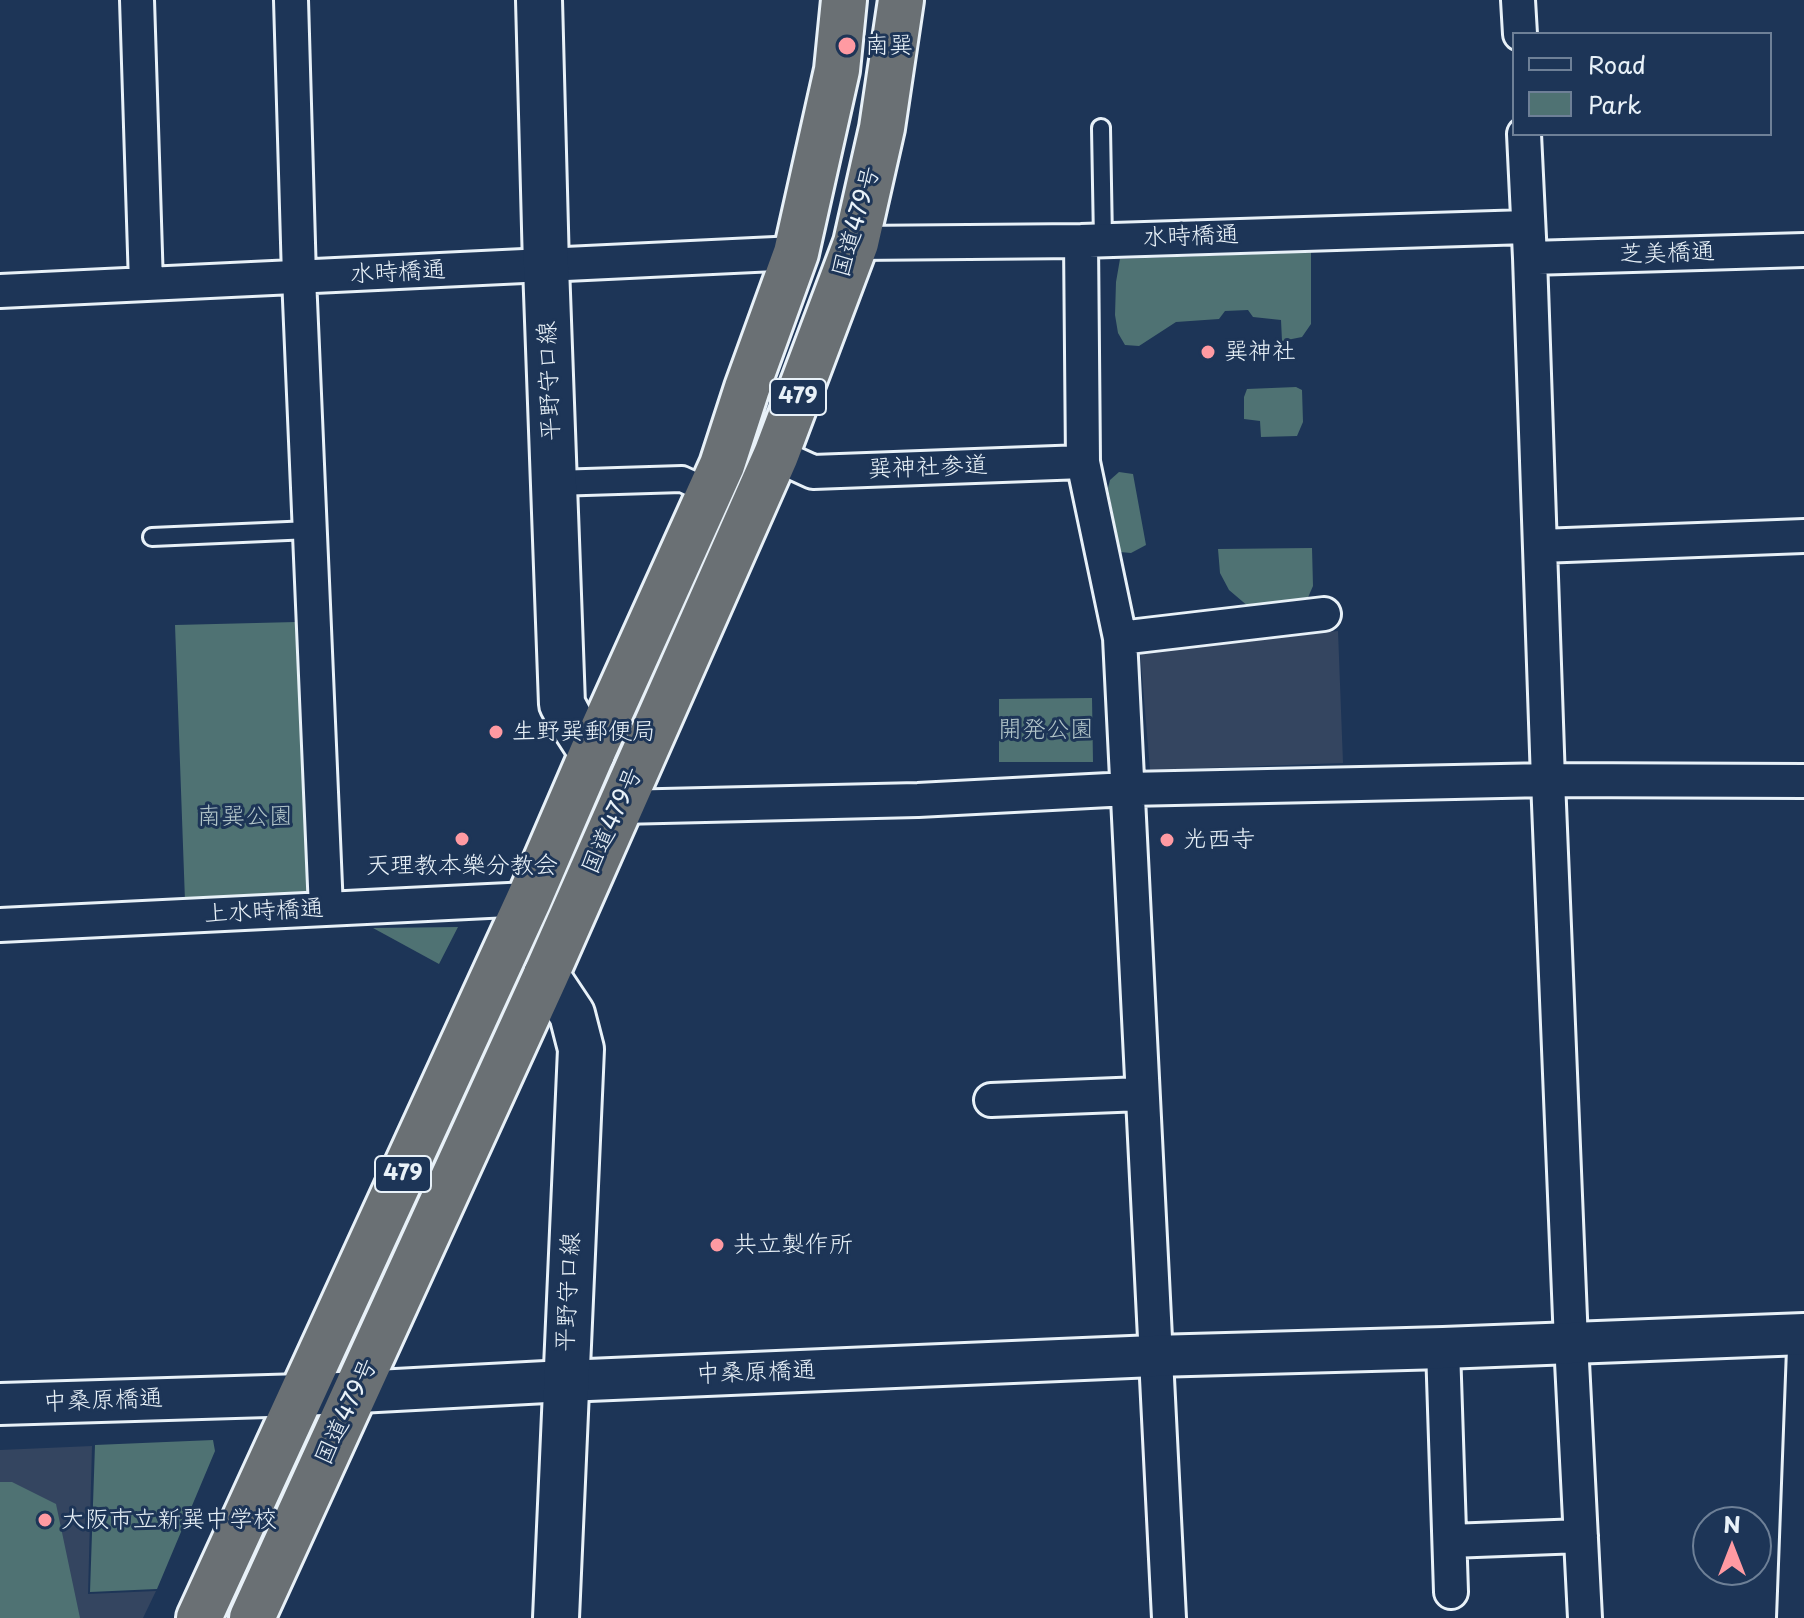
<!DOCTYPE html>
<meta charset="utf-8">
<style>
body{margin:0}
#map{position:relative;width:1804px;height:1618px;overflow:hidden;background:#1d3557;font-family:"Playpen Sans",sans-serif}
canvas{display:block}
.legend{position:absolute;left:1512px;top:32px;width:260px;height:104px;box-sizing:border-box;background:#1d3557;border:2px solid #6e8097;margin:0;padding:10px 14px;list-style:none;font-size:24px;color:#e8f1f8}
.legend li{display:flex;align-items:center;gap:16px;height:40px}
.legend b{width:40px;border:2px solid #6e8097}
.north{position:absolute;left:1692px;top:1506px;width:80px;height:80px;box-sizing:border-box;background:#1d3557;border:2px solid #6e8097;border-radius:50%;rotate:0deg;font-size:22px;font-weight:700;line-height:32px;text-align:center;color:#e8f1f8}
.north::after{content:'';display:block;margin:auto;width:28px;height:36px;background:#ff9aa2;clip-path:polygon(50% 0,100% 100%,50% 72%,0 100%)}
</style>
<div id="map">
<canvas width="1804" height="1618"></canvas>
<ul class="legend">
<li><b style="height:10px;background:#1d3557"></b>Road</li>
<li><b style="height:22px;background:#4f7273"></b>Park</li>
</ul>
<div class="north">N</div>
</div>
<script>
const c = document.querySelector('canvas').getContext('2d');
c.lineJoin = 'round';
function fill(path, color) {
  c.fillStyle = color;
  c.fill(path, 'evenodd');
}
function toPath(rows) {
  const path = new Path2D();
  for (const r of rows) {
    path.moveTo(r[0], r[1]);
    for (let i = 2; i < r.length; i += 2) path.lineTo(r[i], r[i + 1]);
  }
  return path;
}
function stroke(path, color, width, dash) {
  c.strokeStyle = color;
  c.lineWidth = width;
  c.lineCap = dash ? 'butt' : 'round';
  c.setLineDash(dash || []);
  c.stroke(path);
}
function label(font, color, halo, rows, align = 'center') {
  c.font = font + ' "Playpen Sans","Klee One",sans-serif';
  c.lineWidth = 6;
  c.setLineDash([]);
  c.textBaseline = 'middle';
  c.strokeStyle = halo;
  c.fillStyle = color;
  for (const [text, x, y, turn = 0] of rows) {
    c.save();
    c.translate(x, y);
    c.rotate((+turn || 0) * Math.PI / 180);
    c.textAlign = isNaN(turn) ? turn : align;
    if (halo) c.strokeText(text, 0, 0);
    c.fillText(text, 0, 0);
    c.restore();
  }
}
fill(toPath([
 [1338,631,1343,763,1150,770,1140,651],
 [92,1446,88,1594,156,1591,143,1618,0,1618,0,1450]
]), '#344560');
fill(toPath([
 [1311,252,1311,324,1302,337,1282,341,1281,320,1253,317,1248,310,1225,311,1219,319,1176,322,1139,346,1125,345,1118,333,1115,315,1116,282,1120,259],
 [1296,387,1302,390,1303,422,1297,436,1261,437,1260,421,1244,419,1244,397,1247,389],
 [1119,472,1133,474,1146,545,1131,553,1120,552,1108,488,1110,480],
 [1312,548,1313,586,1306,602,1249,607,1229,590,1220,573,1218,549],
 [296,622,313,895,185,901,175,625],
 [1092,698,1093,762,999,762,999,699],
 [458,927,439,964,373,928],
 [213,1440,215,1451,157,1589,90,1592,95,1445],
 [0,1482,12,1482,56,1504,80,1618,0,1618]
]), '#4f7273');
const service = toPath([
 [1101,128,1103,240],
 [152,537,310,530]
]);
const pedestrian = toPath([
 [554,483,682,479,710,492]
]);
const minor = toPath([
 [137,0,146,284],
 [291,0,299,277,326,909],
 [1518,0,1520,34],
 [1524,134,1530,258,1548,780,1571,1342,1585,1618],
 [1081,241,1083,462,1120,638,1169,1618],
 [856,243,1081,241,1527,227],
 [1530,258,1804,250],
 [0,291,796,253],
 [776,455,813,472,1083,462],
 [1540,546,1804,536],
 [1120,638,1324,614],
 [620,807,918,800,1128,789,1361,784,1548,780,1804,781],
 [0,925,529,899],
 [991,1100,1142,1094],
 [1443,1348,1451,1592],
 [1450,1541,1581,1536],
 [1794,1618,1804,1349]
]);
const tertiary = toPath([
 [0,1404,302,1395,565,1381,1154,1356,1443,1348,1804,1334]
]);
const secondary = toPath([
 [539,0,546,266,562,704,570,719,592,753],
 [546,975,572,1014,581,1049,556,1618]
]);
const trunk = toPath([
 [199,1618,529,899,592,753,722,465,747,388,796,253,837,70,844,0],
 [252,1618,546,975,776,455,856,243,882,128,901,0]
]);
stroke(service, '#e8f1f8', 22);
stroke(pedestrian, '#e8f1f8', 30);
stroke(minor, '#e8f1f8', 38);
stroke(tertiary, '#e8f1f8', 46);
stroke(secondary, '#e8f1f8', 50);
stroke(trunk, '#e8f1f8', 50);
stroke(service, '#1d3557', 16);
stroke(pedestrian, '#1d3557', 24);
stroke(minor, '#1d3557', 32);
stroke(tertiary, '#1d3557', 40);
stroke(secondary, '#1d3557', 44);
stroke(trunk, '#6a7074', 44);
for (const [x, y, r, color] of [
 [847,46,10,"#ff9aa2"],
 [1208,352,8,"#ff9aa2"],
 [496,732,8,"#ff9aa2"],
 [462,839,8,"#ff9aa2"],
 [1167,840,8,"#ff9aa2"],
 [717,1245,8,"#ff9aa2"],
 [45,1520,8,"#ff9aa2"]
]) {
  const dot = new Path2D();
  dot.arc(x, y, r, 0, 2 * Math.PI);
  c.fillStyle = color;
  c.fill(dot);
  stroke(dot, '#1d3557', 3);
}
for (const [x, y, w] of [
 [798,397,56],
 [403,1174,56]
]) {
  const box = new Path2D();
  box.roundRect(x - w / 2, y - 18, w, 36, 6);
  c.fillStyle = '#1d3557';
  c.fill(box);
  stroke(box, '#e8f1f8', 2);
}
label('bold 22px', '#e8f1f8', null, [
 ["479",798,397],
 ["479",403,1174]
]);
label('24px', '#e8f1f8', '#1d3557', [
 ["南巽",865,46],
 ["巽神社",1224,352],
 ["生野巽郵便局",512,732],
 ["光西寺",1183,840],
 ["天理教本樂分教会",462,866,"center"],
 ["共立製作所",733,1245],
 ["大阪市立新巽中学校",61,1520]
], 'left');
label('24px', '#e8f1f8', '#1d3557', [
 ["国道479号",857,222,-74],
 ["水時橋通",1191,237,-2],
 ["芝美橋通",1667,254,-2],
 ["水時橋通",398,273,-3],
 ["平野守口線",550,381,-92],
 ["巽神社参道",928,468,-2],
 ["国道479号",613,821,-66],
 ["上水時橋通",264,912,-3],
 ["平野守口線",569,1292,-87],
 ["中桑原橋通",756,1373,-2],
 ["中桑原橋通",103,1401,-2],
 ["国道479号",347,1412,-65]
]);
label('24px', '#b2c5c9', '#1d3557', [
 ["開発公園",1046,730],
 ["南巽公園",245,817]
]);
</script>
